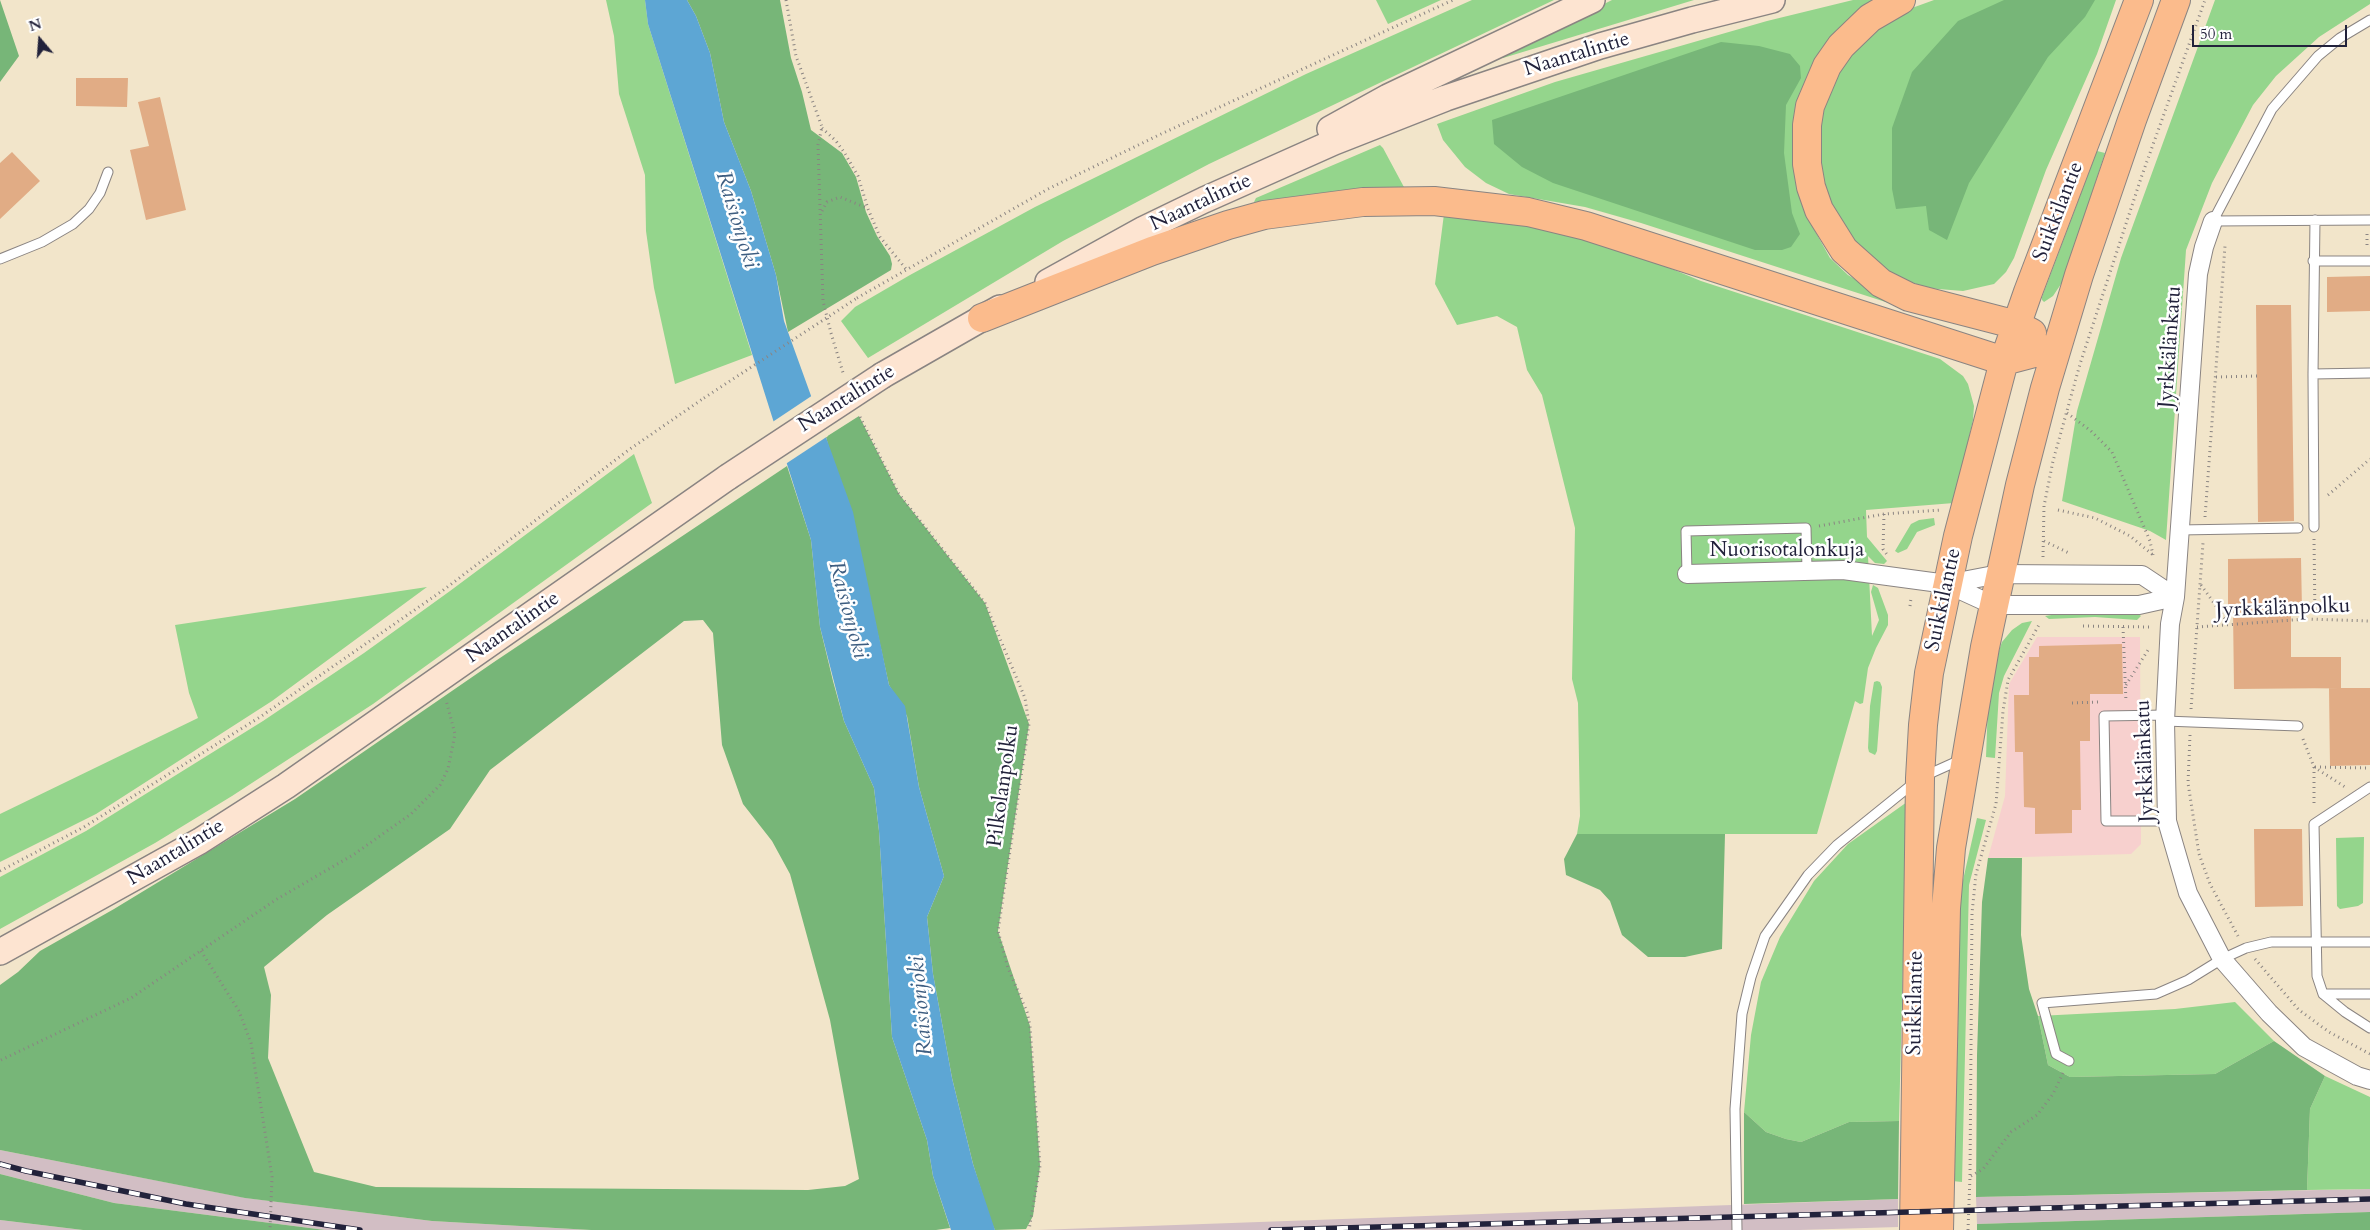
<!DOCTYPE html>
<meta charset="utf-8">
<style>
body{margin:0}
#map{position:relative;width:2370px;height:1230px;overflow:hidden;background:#f2e5ca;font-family:Cardo,serif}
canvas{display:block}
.north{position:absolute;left:15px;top:15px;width:50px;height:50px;-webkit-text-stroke:4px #fff;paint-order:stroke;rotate:342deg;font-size:14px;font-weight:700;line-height:20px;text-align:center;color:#22223b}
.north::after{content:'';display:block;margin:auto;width:18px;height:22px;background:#22223b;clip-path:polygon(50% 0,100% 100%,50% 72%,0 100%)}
.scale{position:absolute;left:2192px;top:25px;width:155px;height:22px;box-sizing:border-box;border:2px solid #22223b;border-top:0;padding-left:6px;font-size:15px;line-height:18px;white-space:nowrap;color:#22223b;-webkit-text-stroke:4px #fff;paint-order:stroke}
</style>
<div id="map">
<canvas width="2370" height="1230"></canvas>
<div class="north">N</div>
<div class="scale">50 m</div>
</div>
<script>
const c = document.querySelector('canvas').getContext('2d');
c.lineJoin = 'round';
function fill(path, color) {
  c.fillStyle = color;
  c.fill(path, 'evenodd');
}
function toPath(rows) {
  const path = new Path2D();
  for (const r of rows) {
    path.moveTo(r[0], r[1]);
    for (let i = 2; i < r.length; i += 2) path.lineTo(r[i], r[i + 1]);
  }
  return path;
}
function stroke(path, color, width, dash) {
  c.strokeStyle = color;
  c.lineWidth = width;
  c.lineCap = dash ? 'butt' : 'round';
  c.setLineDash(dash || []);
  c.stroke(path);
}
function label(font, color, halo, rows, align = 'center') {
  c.font = font + ' Cardo,serif';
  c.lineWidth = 5;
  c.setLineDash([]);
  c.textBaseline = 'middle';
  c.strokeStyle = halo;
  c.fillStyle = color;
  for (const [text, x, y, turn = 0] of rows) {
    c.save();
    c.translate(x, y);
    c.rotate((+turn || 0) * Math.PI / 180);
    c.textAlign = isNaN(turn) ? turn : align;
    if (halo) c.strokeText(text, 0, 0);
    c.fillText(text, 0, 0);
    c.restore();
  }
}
fill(toPath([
 [2037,637,2140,637,2141,844,2131,854,1988,858,2005,796,2009,684]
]), '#f7d0ce');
fill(toPath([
 [0,1150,246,1198,432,1221,591,1230,325,1230,114,1203,0,1174],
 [2370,1189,2370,1212,1977,1224,1976,1197],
 [1898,1199,1898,1227,1799,1230,1037,1230],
 [0,1220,83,1230,0,1230]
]), '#d2bec4');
fill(toPath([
 [606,0,645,0,648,24,752,355,675,384,654,288,646,231,645,175,619,94,614,36],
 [1376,0,1441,0,1388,24],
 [1472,0,1554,0,1209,164,1063,241,868,358,841,321,855,307,910,275,1035,207,1306,74],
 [1612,0,1694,0,1503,58,1502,55],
 [1853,0,1873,0,1873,2,1849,26,1799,186,1805,213,1830,258,1848,275,1898,306,1641,223,1585,207,1509,194,1486,183,1465,167,1443,140,1437,124,1555,82,1649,55,1767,21],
 [1934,0,2116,0,2097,54,2046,170,2014,258,2006,272,1994,284,1963,291,1926,288,1892,274,1856,246,1827,205,1817,155,1821,116,1827,98,1843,64,1865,37,1912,8],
 [2215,0,2370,0,2370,4,2319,37,2276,76,2253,105,2212,183,2186,250,2166,540,2150,531,2062,501,2077,411,2121,258],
 [1380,145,1383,148,1405,189,1254,202,1256,198],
 [2097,151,2105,153,2063,281,2053,296,2044,302,2042,300,2042,297],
 [1444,214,1502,216,1619,247,1701,281,1940,359,1963,376,1968,384,1974,406,1973,420,1954,503,1866,510,1867,537,1887,561,1884,564,1875,563,1868,556,1872,636,1879,620,1871,592,1873,585,1878,588,1888,615,1888,625,1876,648,1868,668,1863,703,1860,704,1855,701,1817,834,1577,834,1580,816,1578,703,1572,679,1575,528,1542,395,1527,370,1517,327,1497,316,1457,325,1435,284],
 [634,454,652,503,373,704,232,796,155,843,0,929,0,877,86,831,263,721,364,653,450,591],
 [1934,518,1935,525,1917,532,1907,549,1898,553,1895,551,1911,524,1919,520],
 [427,587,272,701,96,814,0,862,0,814,198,718,189,693,175,625],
 [2071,612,2136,612,2141,616,2137,620,2095,617,2049,619,2045,616],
 [2032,621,2004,676,1999,693,1995,758,1986,757,1988,704,1995,662,2002,642,2012,630,2022,623],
 [1877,681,1880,682,1882,687,1877,751,1875,755,1869,752,1868,748,1870,706,1874,682],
 [1907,802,1899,1121,1849,1122,1801,1142,1786,1139,1766,1132,1744,1112,1751,1035,1761,982,1780,937,1814,881,1848,844],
 [1977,818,1986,820,1969,885,1962,1182,1952,1181,1959,898],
 [2364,837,2363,903,2358,906,2340,909,2337,906,2336,838],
 [2235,1002,2274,1041,2215,1074,2070,1077,2048,1065,2038,1016,2175,1009],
 [2325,1076,2370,1097,2370,1189,2307,1190,2310,1109]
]), '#94d58c');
fill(toPath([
 [0,0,19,56,0,82],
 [687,0,780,0,791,58,802,92,811,130,842,153,856,177,866,212,877,236,890,256,892,264,891,270,788,332,776,275,751,191,724,122,710,53,696,16],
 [2004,0,2095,0,2085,17,2048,57,1969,183,1947,240,1929,230,1926,206,1896,209,1892,189,1892,128,1912,72,1958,21],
 [1721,42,1759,46,1790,54,1800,66,1801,78,1786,105,1784,153,1792,213,1800,234,1791,247,1782,250,1755,250,1553,183,1522,167,1494,144,1492,120],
 [859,416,899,494,985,603,1029,724,998,931,1030,1026,1040,1166,1033,1216,1026,1229,995,1230,991,1222,973,1164,952,1078,933,974,927,917,944,876,919,787,907,716,889,685,874,617,826,437],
 [787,466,811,540,820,627,833,681,844,721,874,788,879,831,892,1037,927,1140,933,1176,950,1228,936,1230,591,1230,432,1221,245,1198,0,1150,0,985,18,972,40,951,114,909,295,799,494,662],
 [703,620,713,633,722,745,743,804,772,841,790,874,830,1020,859,1179,845,1186,808,1190,376,1187,314,1172,268,1058,271,995,264,967,327,915,450,829,490,770,684,621],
 [1577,834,1725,834,1722,949,1685,957,1648,957,1622,935,1610,901,1600,890,1566,875,1564,859],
 [1988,858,2022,858,2021,935,2029,989,2038,1016,2048,1065,2070,1077,2215,1074,2274,1041,2325,1076,2310,1109,2307,1190,1976,1197,1977,1055,1982,902],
 [1744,1112,1766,1132,1786,1139,1801,1142,1849,1122,1899,1121,1898,1199,1744,1204],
 [0,1174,114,1203,325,1230,83,1230,0,1220],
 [2370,1212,2370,1230,1977,1230,1977,1224]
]), '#77b678');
fill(toPath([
 [645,0,687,0,696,16,710,53,724,122,751,191,776,275,784,321,853,512,889,685,905,706,919,787,944,876,927,917,933,974,952,1078,973,1164,995,1230,951,1230,933,1176,927,1140,892,1037,879,831,874,788,844,721,820,627,811,540,648,24]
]), '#5da6d4');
fill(toPath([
 [813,395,828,436,784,465,771,423]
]), '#f2e5ca');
fill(toPath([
 [76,78,128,78,127,107,76,106],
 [160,97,186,210,146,220,130,150,149,146,138,102],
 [12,152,40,181,0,219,0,163],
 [2370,276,2370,311,2327,312,2327,277],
 [2256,305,2291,305,2294,521,2258,522],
 [2301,558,2302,610,2291,611,2291,657,2341,657,2341,688,2234,689,2233,611,2228,611,2228,559],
 [2122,644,2123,694,2090,694,2090,741,2080,741,2081,810,2072,810,2072,833,2035,834,2035,808,2024,807,2023,752,2015,752,2014,695,2029,695,2029,657,2039,657,2039,646],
 [2329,688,2370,688,2370,765,2330,766],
 [2254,829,2302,829,2303,906,2255,907]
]), '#e1ac85');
const service = toPath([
 [2370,20,2340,38,2318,56,2272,109,2213,221,2370,220],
 [0,259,42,242,73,224,89,209,100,193,108,172],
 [2313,261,2370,261],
 [2313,374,2370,373],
 [2314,527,2313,374,2315,220],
 [2179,530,2298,528],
 [1687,574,1686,531,1806,528,1807,570],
 [2166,715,2104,716,2106,821,2167,821],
 [2165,721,2298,726],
 [2370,787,2314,824,2317,976,2323,994,2370,994],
 [2323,994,2345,1012,2370,1028],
 [2069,1061,2056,1054,2042,1003,2156,994,2188,980,2222,959,2246,948,2271,942,2370,942],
 [1737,1230,1735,1109,1742,1014,1751,977,1765,936,1808,875,1837,845,1920,778,1960,760]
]);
const minor = toPath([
 [2213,221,2204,247,2198,274,2175,597,2170,624,2165,721,2167,821,2188,893,2222,959,2269,1013,2304,1047,2357,1076,2370,1080],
 [1687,574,1843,570,1947,584,1993,605,2139,605,2175,597],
 [1947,584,1999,574,2142,575,2175,597]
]);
const secondary = toPath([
 [1330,129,1388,97,1592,0],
 [1048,282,1144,229,1204,200,1334,142,1446,98,1600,46,1692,20,1772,0],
 [883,375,1000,308],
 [0,952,200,841,286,786,728,477]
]);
const primary = toPath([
 [1901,0,1870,18,1841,46,1827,66,1810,106,1807,125,1807,164,1811,187,1819,210,1844,250,1881,283,1909,297,2017,325,2032,333],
 [982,318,1152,251,1228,225,1264,215,1363,202,1434,201,1528,212,1586,226,2004,361,2057,347],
 [1914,1230,1920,778,1923,725,1929,673,1958,536,2004,361,2028,292,2139,0],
 [1939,1230,1946,908,1951,848,1985,647,2020,485,2045,388,2079,275,2132,120,2176,0]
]);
stroke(service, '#8a8482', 11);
stroke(minor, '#8a8482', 20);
stroke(secondary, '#8a8482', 28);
stroke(primary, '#8a8482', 30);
stroke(toPath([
 [786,0,796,56,822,127,818,145,823,301,831,333,844,376],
 [822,128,836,141,844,152,858,176,868,209,880,237,906,269],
 [822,211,827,202,840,197,867,208],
 [2367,234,2367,248],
 [857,298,1048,189,1161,134,1453,0],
 [2216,377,2257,376],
 [2067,413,2091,431,2112,452,2150,541,2153,555],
 [860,417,899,494,985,603,1025,698,1029,724,998,931,1008,968,1027,1012,1030,1026,1040,1166,1029,1230],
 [2328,495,2370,459],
 [2058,510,2095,518,2130,536,2153,555],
 [1884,514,1883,549,1888,556],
 [2205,517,2225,246],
 [1819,526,1884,514,1941,510],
 [2314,539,2315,618],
 [2044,541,2071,554],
 [2043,557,2044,506,2053,461,2080,364,2141,178,2205,0],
 [2201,585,2229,624],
 [1910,606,1911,598],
 [2083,626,2151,627],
 [2123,627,2126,702],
 [2197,627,2307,619,2370,621],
 [2126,685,2148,650],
 [2072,703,2098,702],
 [2191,709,2203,543],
 [2190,735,2188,783,2199,854,2210,884,2238,936],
 [2303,739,2314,767,2314,806],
 [2314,767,2345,787],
 [2315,767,2370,768],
 [0,871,84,827,260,717,442,591,630,449,704,398],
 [201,951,239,1011,251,1043,272,1177,270,1230],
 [2255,959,2299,1010,2329,1032,2370,1054],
 [1,1060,131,998,277,899,353,855,411,814,440,785,448,769,455,734,446,700],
 [1971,1176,1983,1169,2011,1132,2037,1115,2053,1094,2063,1073],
 [1968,1230,1970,1177,1972,913,1976,874,1996,804,2003,711,2008,680,2040,623]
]), '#8a8482', 3, [1, 4]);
stroke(service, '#fff', 9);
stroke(minor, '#fff', 18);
stroke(secondary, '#fde4d1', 25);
stroke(primary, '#fbbb8c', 28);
const rail = toPath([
 [0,1164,26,1171,186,1204,360,1230],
 [1271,1230,2370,1199]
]);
stroke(rail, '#22223b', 5.5);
stroke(rail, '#fff', 4, [11]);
const secondaryBridge = toPath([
 [728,477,883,375]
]);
stroke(secondaryBridge, '#8a8482', 28, []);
stroke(toPath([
 [704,398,857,298]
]), '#8a8482', 3, [1, 4]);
stroke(secondaryBridge, '#fde4d1', 25);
label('21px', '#22223b', '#fff', [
 ["Naantalintie",1577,55,-17],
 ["Naantalintie",1201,203,-25],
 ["Suikkilantie",2059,212,-69],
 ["Jyrkkälänkatu",2171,347,-86],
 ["Naantalintie",847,399,-32],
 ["Nuorisotalonkuja",1787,551],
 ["Suikkilantie",1944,600,-78],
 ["Jyrkkälänpolku",2283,609,-2],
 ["Naantalintie",513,628,-35],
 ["Jyrkkälänkatu",2146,761,-92],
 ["Pilkolanpolku",1004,786,-82],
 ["Naantalintie",176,853,-31],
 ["Suikkilantie",1916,1003,-89]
]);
label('italic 22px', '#3d5d80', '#fff', [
 ["Raisionjoki",736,220,73],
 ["Raisionjoki",847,610,75],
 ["Raisionjoki",922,1006,-95]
]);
</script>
